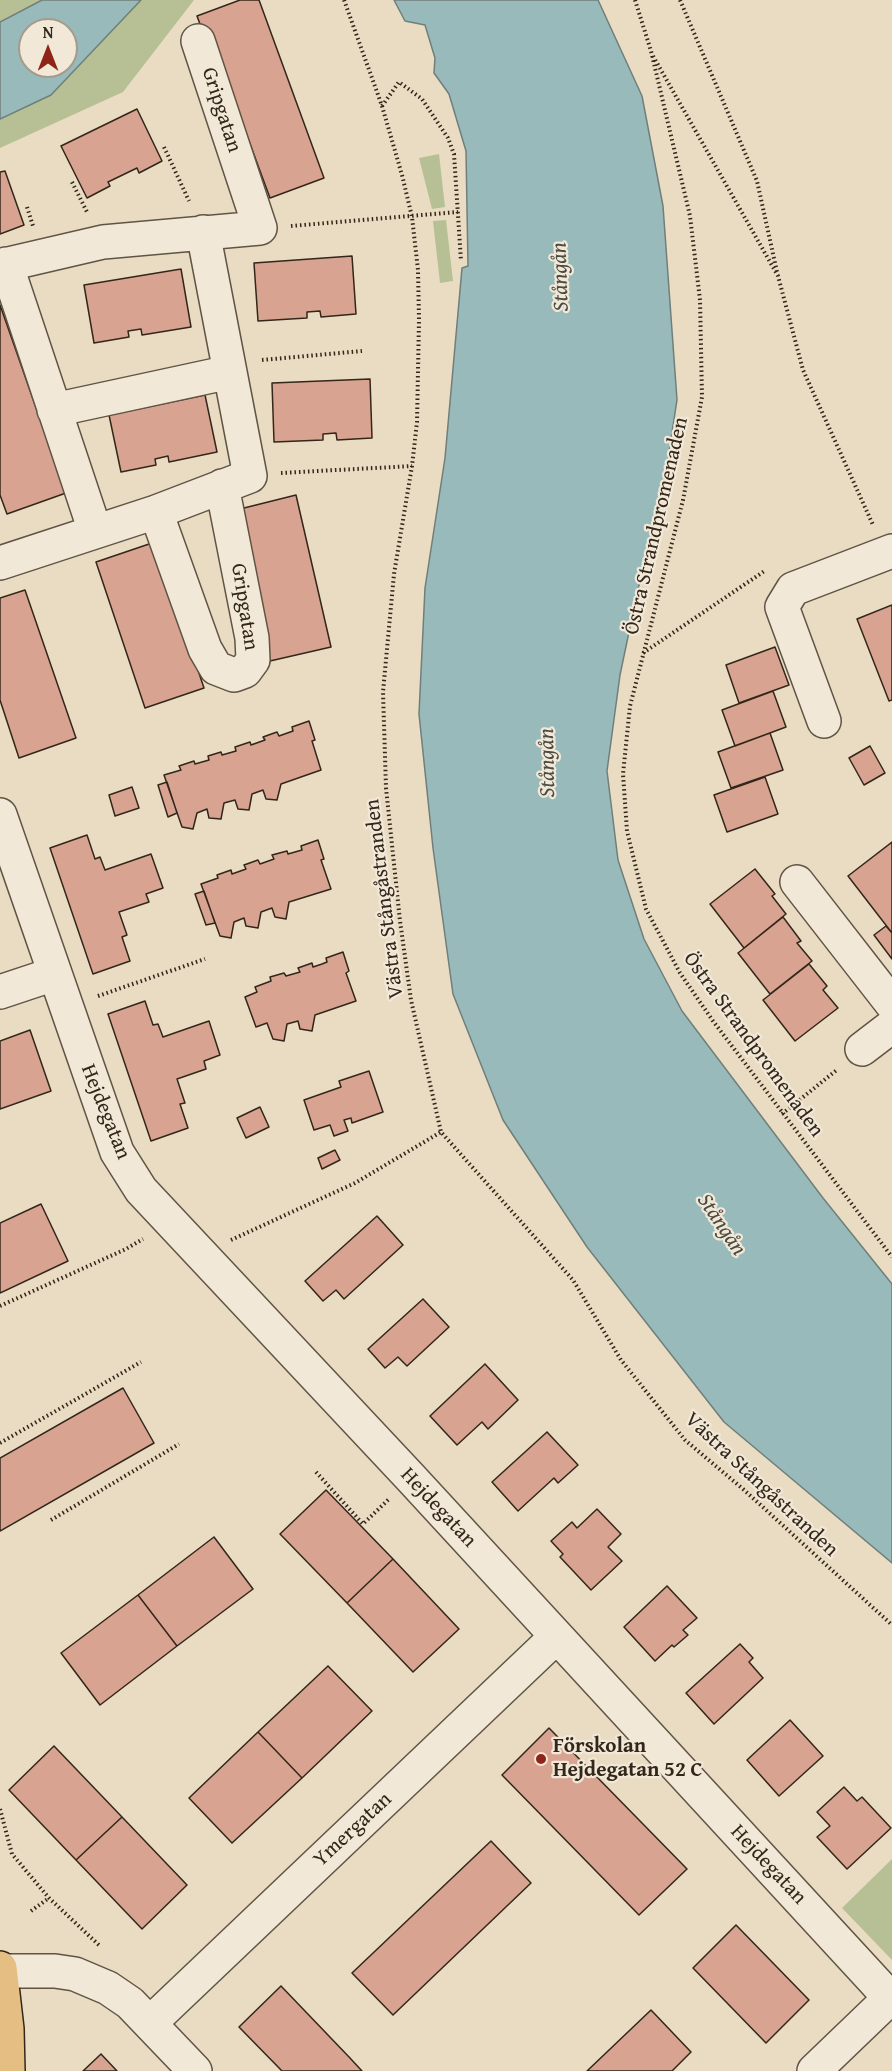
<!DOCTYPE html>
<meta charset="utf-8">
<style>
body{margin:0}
#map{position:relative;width:892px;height:2071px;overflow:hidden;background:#e9dcc3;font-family:"Gentium Book Plus",serif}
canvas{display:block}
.north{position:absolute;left:18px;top:18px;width:60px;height:60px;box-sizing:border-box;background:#f1e8d8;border:2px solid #a59a8c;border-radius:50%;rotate:0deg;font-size:16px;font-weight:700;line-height:24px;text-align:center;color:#33261a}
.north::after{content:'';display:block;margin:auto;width:21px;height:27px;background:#8f2418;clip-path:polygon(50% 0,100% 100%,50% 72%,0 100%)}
</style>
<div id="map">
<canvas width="892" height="2071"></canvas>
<div class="north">N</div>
</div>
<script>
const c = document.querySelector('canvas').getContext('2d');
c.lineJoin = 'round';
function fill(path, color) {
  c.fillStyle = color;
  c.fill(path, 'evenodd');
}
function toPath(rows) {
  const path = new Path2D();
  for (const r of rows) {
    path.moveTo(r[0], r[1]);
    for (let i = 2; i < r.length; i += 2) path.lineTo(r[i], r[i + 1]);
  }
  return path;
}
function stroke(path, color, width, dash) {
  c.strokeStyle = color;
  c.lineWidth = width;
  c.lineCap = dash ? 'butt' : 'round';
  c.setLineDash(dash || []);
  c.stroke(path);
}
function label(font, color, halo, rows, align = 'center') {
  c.font = font + ' "Gentium Book Plus",serif';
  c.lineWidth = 4.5;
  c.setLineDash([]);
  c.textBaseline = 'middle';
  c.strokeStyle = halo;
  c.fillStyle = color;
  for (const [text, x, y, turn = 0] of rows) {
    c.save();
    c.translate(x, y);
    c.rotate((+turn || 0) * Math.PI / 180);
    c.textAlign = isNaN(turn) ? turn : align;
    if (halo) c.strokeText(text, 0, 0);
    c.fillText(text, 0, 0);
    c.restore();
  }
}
fill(toPath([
 [0,0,194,0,123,92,0,148],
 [30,30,66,30,66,66,30,66],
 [439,154,445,207,432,209,419,158],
 [446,220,453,281,440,283,433,221],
 [892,1859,892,1960,842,1908]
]), '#b6c094');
const water = toPath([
 [42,0,141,0,51,95,0,119,0,22,42,0],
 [30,30,66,30,66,66,30,66,30,30],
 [394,0,598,0,642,96,663,206,677,400,662,497,638,589,620,675,607,771,618,860,644,939,682,1011,823,1198,892,1284,892,1563,724,1422,587,1247,503,1120,453,994,433,848,419,714,425,588,445,458,462,268,468,266,466,151,449,94,434,73,435,58,425,25,405,21,394,0]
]);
fill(water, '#99baba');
stroke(water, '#707f7a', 1.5);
const building = toPath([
 [240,0,259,0,324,178,270,198,239,114,234,116,197,16,240,0],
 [137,109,162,161,139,173,137,168,108,182,110,186,87,198,61,146,137,109],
 [5,171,24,225,0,234,0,172,5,171],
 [352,256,356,314,321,317,320,311,307,312,307,318,258,321,254,263,352,256],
 [181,269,191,327,142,335,141,329,128,331,129,337,94,343,84,285,181,269],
 [0,305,66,493,7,514,0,495,0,305],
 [370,379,372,438,337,440,336,433,323,434,323,440,274,442,272,383,370,379],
 [205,395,217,452,169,462,168,456,155,459,156,465,121,472,109,415,205,395],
 [296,495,331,647,270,661,236,510,296,495],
 [155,542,204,688,145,708,96,562,155,542],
 [25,590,76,738,19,758,0,700,0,598,25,590],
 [892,605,892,700,889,701,857,619,892,605],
 [775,647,789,685,739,703,726,665,775,647],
 [773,691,786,727,735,746,722,710,773,691],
 [309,721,315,740,312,741,321,770,281,784,277,800,266,799,263,790,252,794,249,810,238,809,235,800,224,803,221,819,209,818,207,809,197,813,193,829,182,827,164,775,181,770,179,766,194,761,195,764,209,760,208,756,221,752,222,755,236,751,235,747,250,742,251,745,265,740,263,737,277,732,279,736,293,731,292,727,309,721],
 [770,733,783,770,731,788,718,752,770,733],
 [870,746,885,773,864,785,849,758,870,746],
 [765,777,778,814,727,832,714,795,765,777],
 [167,782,177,813,168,817,158,785,167,782],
 [132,787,139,808,115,816,109,795,132,787],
 [87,835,95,859,100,857,105,870,151,854,163,888,146,894,149,902,119,912,127,935,122,937,130,961,93,974,50,848,87,835],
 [318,840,324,859,321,860,331,889,289,902,286,919,275,917,272,908,261,912,258,928,246,926,244,918,234,922,231,938,220,936,201,884,218,878,217,875,231,870,232,874,246,869,244,865,258,860,260,864,274,859,272,855,287,851,288,854,302,850,301,846,318,840],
 [892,842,892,933,848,876,892,842],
 [755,869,775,894,772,896,786,914,744,948,710,904,755,869],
 [204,891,215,923,206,925,195,894,204,891],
 [783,917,801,941,797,943,812,961,770,994,738,953,783,917],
 [886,926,892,933,892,959,874,935,886,926],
 [343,952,349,971,346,973,356,1001,315,1015,312,1031,300,1029,298,1021,287,1024,284,1041,273,1039,267,1023,256,1027,245,997,257,992,255,987,271,981,270,977,284,973,286,976,300,972,298,968,312,963,313,967,322,964,327,962,326,958,343,952],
 [809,964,827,986,823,990,838,1008,795,1041,763,1000,809,964],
 [145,1001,153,1025,158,1024,163,1037,209,1021,220,1055,204,1061,206,1069,177,1079,185,1103,180,1104,188,1128,151,1141,108,1014,145,1001],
 [30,1030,51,1091,0,1109,0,1041,30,1030],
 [369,1071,383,1112,352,1123,351,1118,344,1120,348,1131,334,1136,330,1125,314,1130,304,1100,341,1087,339,1081,369,1071],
 [260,1107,269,1127,246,1138,237,1118,260,1107],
 [335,1150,340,1160,322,1169,318,1158,335,1150],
 [41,1204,68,1261,0,1293,0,1223,41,1204],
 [377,1216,403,1245,344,1299,336,1290,323,1301,305,1281,377,1216],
 [423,1299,449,1327,407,1366,398,1357,385,1368,368,1349,423,1299],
 [485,1364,518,1400,488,1429,482,1422,457,1445,430,1416,485,1364],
 [123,1388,154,1443,0,1531,0,1458,123,1388],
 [547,1432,578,1465,558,1483,554,1478,518,1511,492,1482,547,1432],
 [326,1490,393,1559,347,1603,280,1534,326,1490],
 [597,1509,621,1534,608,1547,622,1561,591,1590,560,1557,563,1554,551,1541,572,1522,577,1528,597,1509],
 [214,1537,253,1589,177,1646,138,1595,214,1537],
 [393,1559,459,1629,413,1672,347,1603,393,1559],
 [667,1586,697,1618,683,1630,688,1635,674,1647,672,1645,655,1661,624,1627,667,1586],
 [138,1595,177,1646,100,1705,61,1653,138,1595],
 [740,1644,753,1658,749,1662,763,1678,714,1724,686,1693,740,1644],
 [328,1666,372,1711,302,1778,258,1732,328,1666],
 [790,1720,823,1756,779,1796,747,1760,790,1720],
 [549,1728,687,1869,639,1915,502,1775,549,1728],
 [258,1732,302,1778,232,1843,189,1798,258,1732],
 [54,1746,122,1817,76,1860,9,1790,54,1746],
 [844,1787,857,1801,862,1797,891,1828,847,1869,817,1837,830,1826,817,1812,844,1787],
 [122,1817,187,1885,142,1929,76,1860,122,1817],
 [491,1841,531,1883,393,2015,352,1973,491,1841],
 [736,1925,809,2000,766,2043,693,1968,736,1925],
 [281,1986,350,2058,362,2071,282,2071,239,2027,281,1986],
 [651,2010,691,2052,672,2071,587,2071,651,2010],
 [101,2054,117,2071,83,2071,101,2054]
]);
fill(building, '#d8a390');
stroke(building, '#33261a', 1.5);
const minor = toPath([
 [6,264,95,531],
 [0,266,103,242,260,228,198,41],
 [54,410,230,372],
 [156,512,205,649,216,668,234,675,245,671,253,660,252,638,222,486],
 [0,563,156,512,250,476,203,232],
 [824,721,782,607,793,589,892,551],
 [0,815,117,1152,141,1190,411,1478,892,2000],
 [797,882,892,1004],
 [0,992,54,974],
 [862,1049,892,1026],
 [0,1971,55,1971,75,1974,108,1988,130,2003,195,2071],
 [150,2023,556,1637],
 [814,2071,890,1998]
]);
const major = toPath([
 [0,1968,7,2029,8,2071]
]);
stroke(minor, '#605444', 36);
stroke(major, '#33261a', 36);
stroke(toPath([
 [344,0,382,106,402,175,412,217,418,270,419,320,417,422,412,466,394,574,383,692,386,788,400,921,411,1000,441,1132,573,1280,621,1360,685,1440,743,1489,892,1625],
 [635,0,651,51,690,216,700,300,702,397,683,500,630,706,623,774,627,831,646,909,680,973,713,1021,892,1257],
 [680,0,757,181,777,272],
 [653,56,778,276,803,370,873,525],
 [382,106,399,82,422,99,448,138,454,154,461,261],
 [164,147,189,201],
 [72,182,87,212],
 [27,207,33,226],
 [291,226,458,212],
 [262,360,362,351],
 [281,473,412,466],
 [643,653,766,570],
 [98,996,205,959],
 [782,1114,838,1069],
 [231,1240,355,1183,441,1132],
 [0,1306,126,1249,143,1239],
 [0,1443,141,1362],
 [316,1472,363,1524,389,1499],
 [51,1520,179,1444],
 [0,1809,12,1854,49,1898,101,1947],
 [31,1911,49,1898]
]), '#33261a', 4, [1.5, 3]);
stroke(minor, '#f1e8d8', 33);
stroke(major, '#e4be82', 33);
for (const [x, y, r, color] of [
 [541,1759,6,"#8f2418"]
]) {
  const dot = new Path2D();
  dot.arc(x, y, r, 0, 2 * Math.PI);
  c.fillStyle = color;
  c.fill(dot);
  stroke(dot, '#f1e8d8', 2);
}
label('21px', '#33261a', '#f1e8d8', [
 ["Gripgatan",221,110,72],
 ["Östra Strandpromenaden",657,526,-77],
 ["Gripgatan",244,607,81],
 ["Västra Stångåstranden",385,899,-97],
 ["Östra Strandpromenaden",753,1045,54],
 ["Hejdegatan",105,1112,68],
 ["Västra Stångåstranden",761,1485,43],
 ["Hejdegatan",438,1508,47],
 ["Ymergatan",353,1830,-43],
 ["Hejdegatan",768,1865,47]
]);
label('bold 21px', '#33261a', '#f1e8d8', [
 ["Förskolan",553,1747],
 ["Hejdegatan 52 C",553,1771]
], 'left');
label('italic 22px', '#4c4b42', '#f1e8d8', [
 ["Stångån",561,277,-92],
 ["Stångån",548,763,-91],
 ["Stångån",721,1225,56]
]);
</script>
